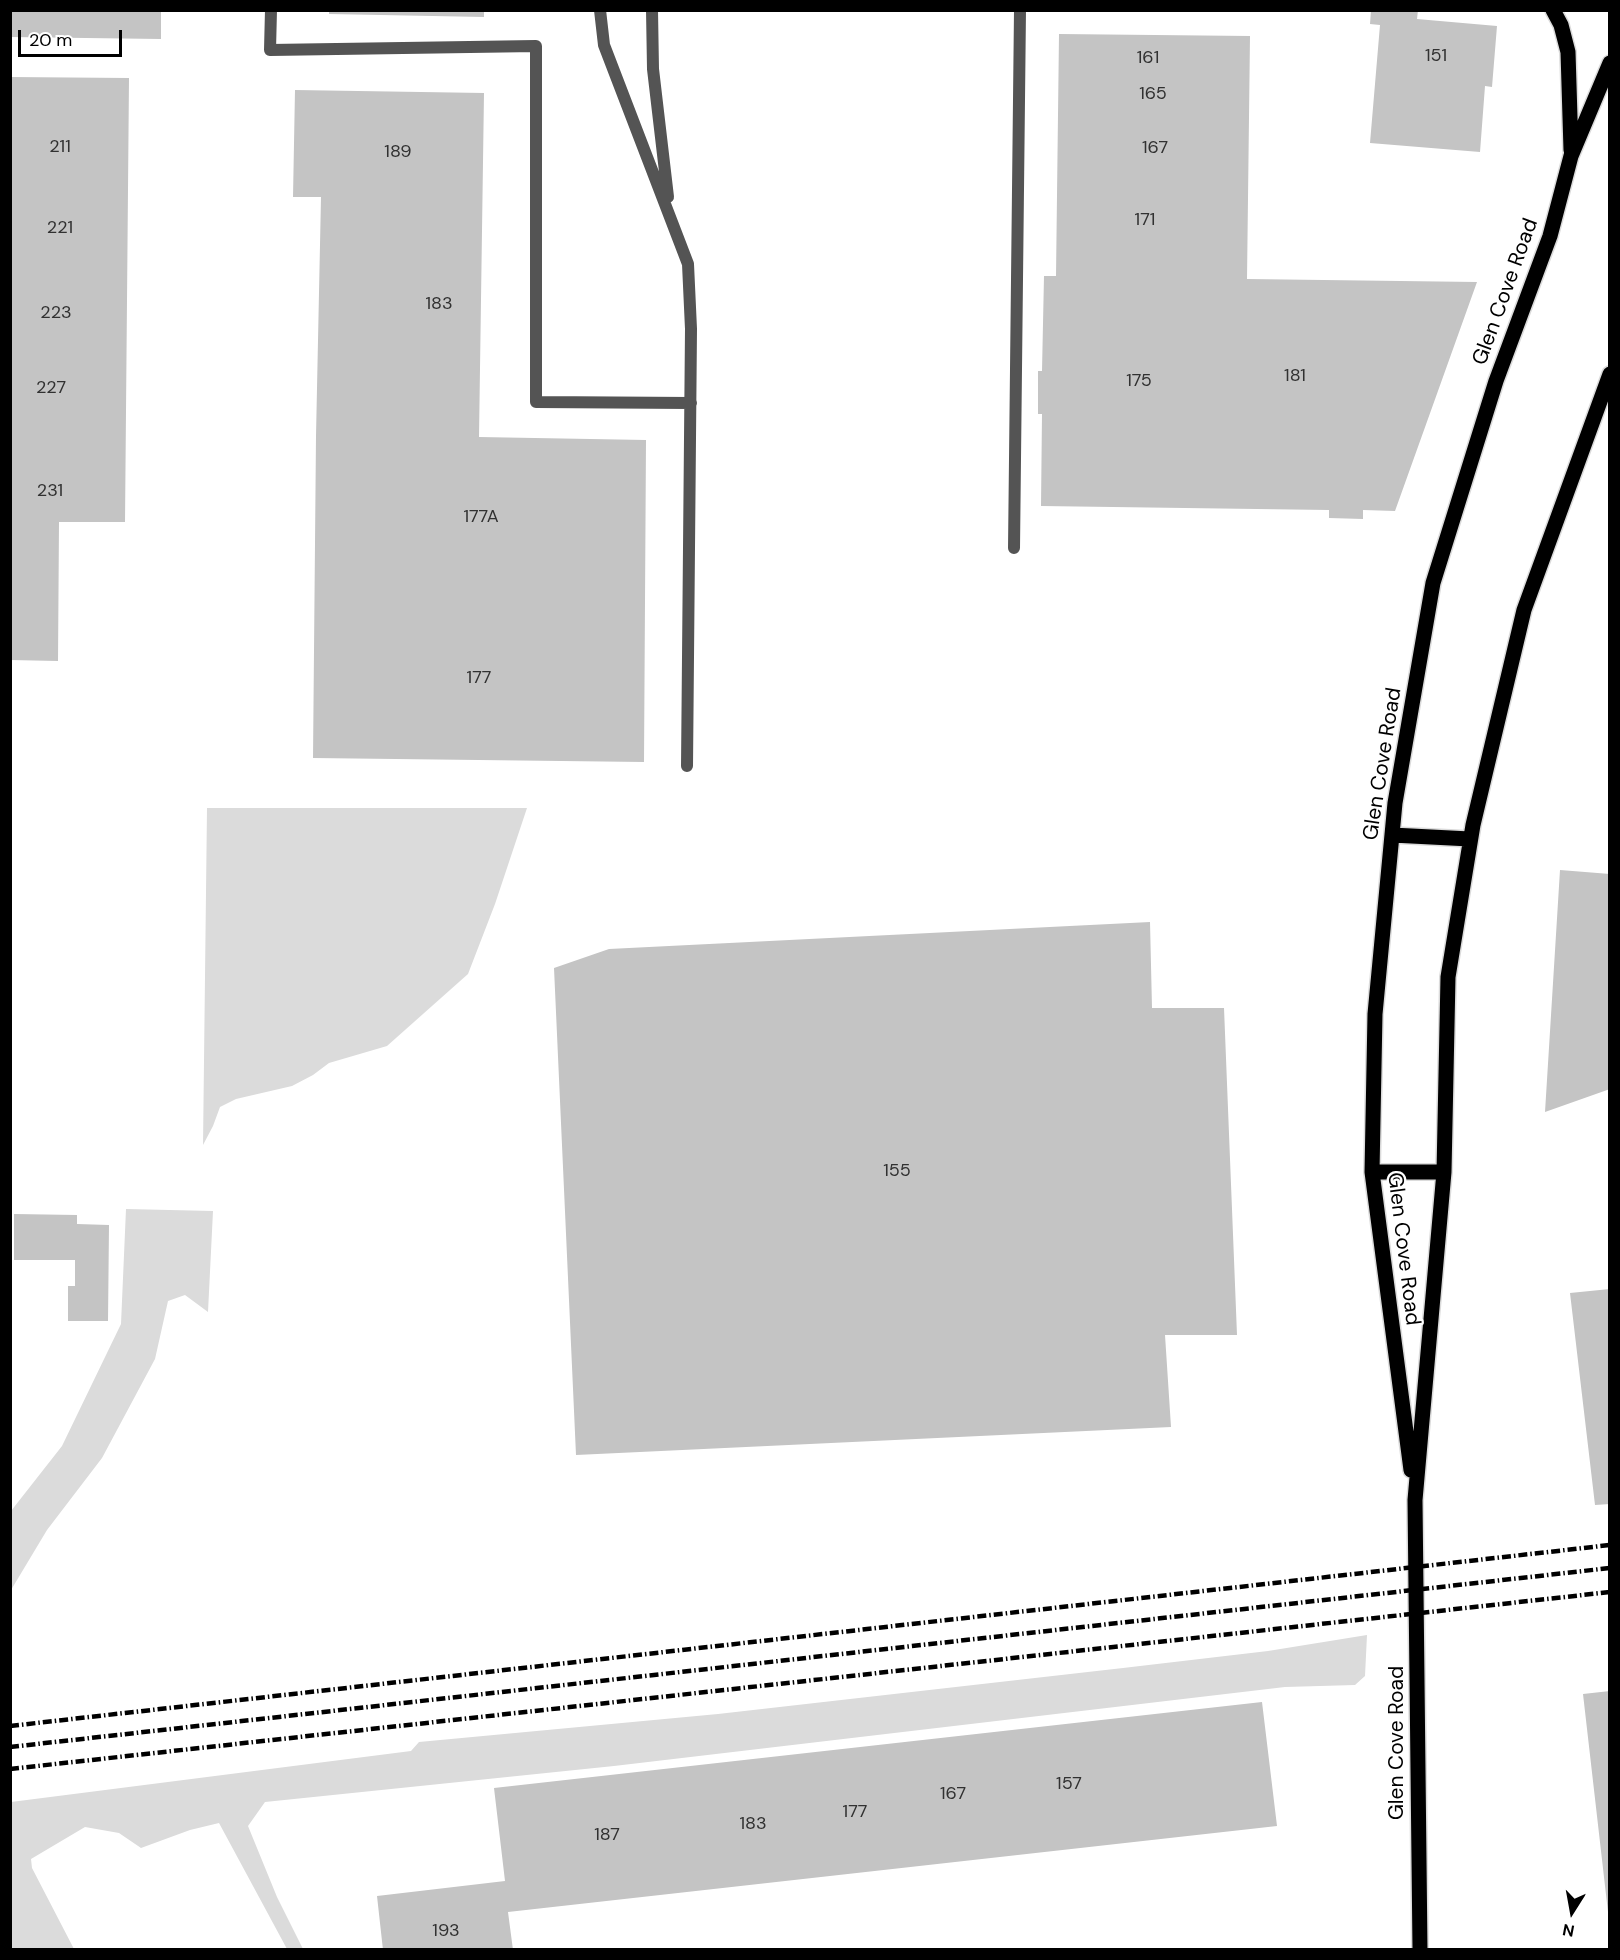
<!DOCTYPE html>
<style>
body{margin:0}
#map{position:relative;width:1620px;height:1960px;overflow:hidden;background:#fff;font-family:"DM Sans",sans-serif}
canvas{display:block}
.frame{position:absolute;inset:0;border:12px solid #000;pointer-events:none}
.north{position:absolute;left:1542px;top:1882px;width:60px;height:60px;-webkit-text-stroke:4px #fff;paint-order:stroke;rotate:191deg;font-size:16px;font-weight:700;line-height:24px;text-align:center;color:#000}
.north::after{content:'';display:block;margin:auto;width:21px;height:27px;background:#000;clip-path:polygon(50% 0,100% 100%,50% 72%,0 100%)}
.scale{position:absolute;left:18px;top:30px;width:104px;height:27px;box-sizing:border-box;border:3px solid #000;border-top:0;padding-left:8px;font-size:18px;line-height:21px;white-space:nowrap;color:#000;-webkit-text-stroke:4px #fff;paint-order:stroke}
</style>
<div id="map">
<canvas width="1620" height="1960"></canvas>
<div class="frame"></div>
<div class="north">N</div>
<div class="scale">20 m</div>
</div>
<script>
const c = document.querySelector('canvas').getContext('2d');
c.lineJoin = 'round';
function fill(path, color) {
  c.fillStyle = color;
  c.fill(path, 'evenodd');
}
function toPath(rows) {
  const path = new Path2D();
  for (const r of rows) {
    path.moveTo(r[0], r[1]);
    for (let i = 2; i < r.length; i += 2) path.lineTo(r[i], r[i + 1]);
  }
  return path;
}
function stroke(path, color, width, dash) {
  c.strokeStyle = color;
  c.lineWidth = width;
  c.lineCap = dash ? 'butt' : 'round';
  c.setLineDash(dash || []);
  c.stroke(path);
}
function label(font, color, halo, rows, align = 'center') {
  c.font = font + ' "DM Sans",sans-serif';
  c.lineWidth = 4.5;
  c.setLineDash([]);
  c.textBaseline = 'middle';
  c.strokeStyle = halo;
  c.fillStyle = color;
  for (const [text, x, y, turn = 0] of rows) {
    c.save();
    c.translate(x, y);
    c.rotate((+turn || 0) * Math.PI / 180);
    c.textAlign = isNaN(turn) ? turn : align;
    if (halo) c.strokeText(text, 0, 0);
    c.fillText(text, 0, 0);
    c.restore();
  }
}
fill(toPath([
 [207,808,527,808,495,904,468,974,387,1046,329,1063,313,1075,292,1086,236,1099,220,1107,213,1126,203,1145],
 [126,1209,213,1211,208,1312,185,1295,168,1301,155,1359,102,1458,47,1530,11,1590,11,1511,62,1446,121,1324],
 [1367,1635,1365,1676,1355,1685,1285,1687,614,1766,265,1802,248,1826,277,1897,303,1949,287,1949,219,1823,190,1830,141,1848,119,1833,85,1827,31,1859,32,1868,74,1949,11,1949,11,1802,411,1751,419,1742,718,1714,1123,1668,1268,1651]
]), '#dbdbdb');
fill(toPath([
 [10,10,161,10,161,39,10,37],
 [329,10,484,10,484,17,329,14],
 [1371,10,1418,10,1417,19,1497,26,1492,87,1485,86,1480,152,1370,143,1380,25,1370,24],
 [1059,34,1250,36,1247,279,1477,282,1395,511,1363,510,1363,519,1329,518,1329,510,1041,506,1042,414,1038,414,1038,371,1042,371,1044,276,1056,276],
 [10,77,129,78,125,522,59,522,58,661,10,660],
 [295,90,484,93,479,437,646,440,644,762,313,758,316,436,321,197,293,197],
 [1560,870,1610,874,1610,1089,1545,1112],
 [1150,922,1152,1008,1224,1008,1237,1335,1165,1335,1171,1427,576,1455,554,968,609,949],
 [14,1214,77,1215,77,1224,109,1225,108,1321,68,1321,68,1286,75,1286,75,1260,14,1260],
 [1610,1289,1610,1504,1595,1505,1570,1293],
 [1610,1691,1610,1912,1608,1912,1583,1694],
 [1262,1702,1277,1826,508,1912,513,1950,383,1950,377,1896,505,1881,494,1788]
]), '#c4c4c4');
const primary = toPath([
 [1553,10,1561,25,1568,52,1571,150],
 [1392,835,1470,839],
 [1372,1172,1444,1172],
 [1411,1470,1372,1172,1375,1014,1395,803,1433,583,1496,381,1550,236,1571,156,1610,63],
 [1420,1950,1415,1500,1444,1172,1448,977,1473,825,1524,610,1610,374]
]);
stroke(primary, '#dbdbdb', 18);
stroke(toPath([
 [271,10,270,50,536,46,536,402,691,403],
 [600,10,604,45,688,264,691,329,687,766],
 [652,10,653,69,668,197],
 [1014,548,1020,10]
]), '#545454', 12);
stroke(primary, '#000', 15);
stroke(toPath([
 [10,1726,1610,1545],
 [10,1747,1610,1568],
 [10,1769,1610,1592]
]), '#000', 4.5, [9, 3, 1.5, 3]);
label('18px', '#313131', null, [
 ["151",1436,56],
 ["161",1148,58],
 ["165",1153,94],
 ["211",60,147],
 ["167",1155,148],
 ["189",398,152],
 ["171",1145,220],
 ["221",60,228],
 ["183",439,304],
 ["223",56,313],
 ["181",1295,376],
 ["175",1139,381],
 ["227",51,388],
 ["231",50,491],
 ["177A",481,517],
 ["177",479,678],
 ["155",897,1171],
 ["157",1069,1784],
 ["167",953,1794],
 ["177",855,1812],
 ["183",753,1824],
 ["187",607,1835],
 ["193",446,1931]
]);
label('21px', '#000', '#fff', [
 ["Glen Cove Road",1506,292,-70],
 ["Glen Cove Road",1383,764,-81],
 ["Glen Cove Road",1403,1249,83],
 ["Glen Cove Road",1397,1743,-90]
]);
</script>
